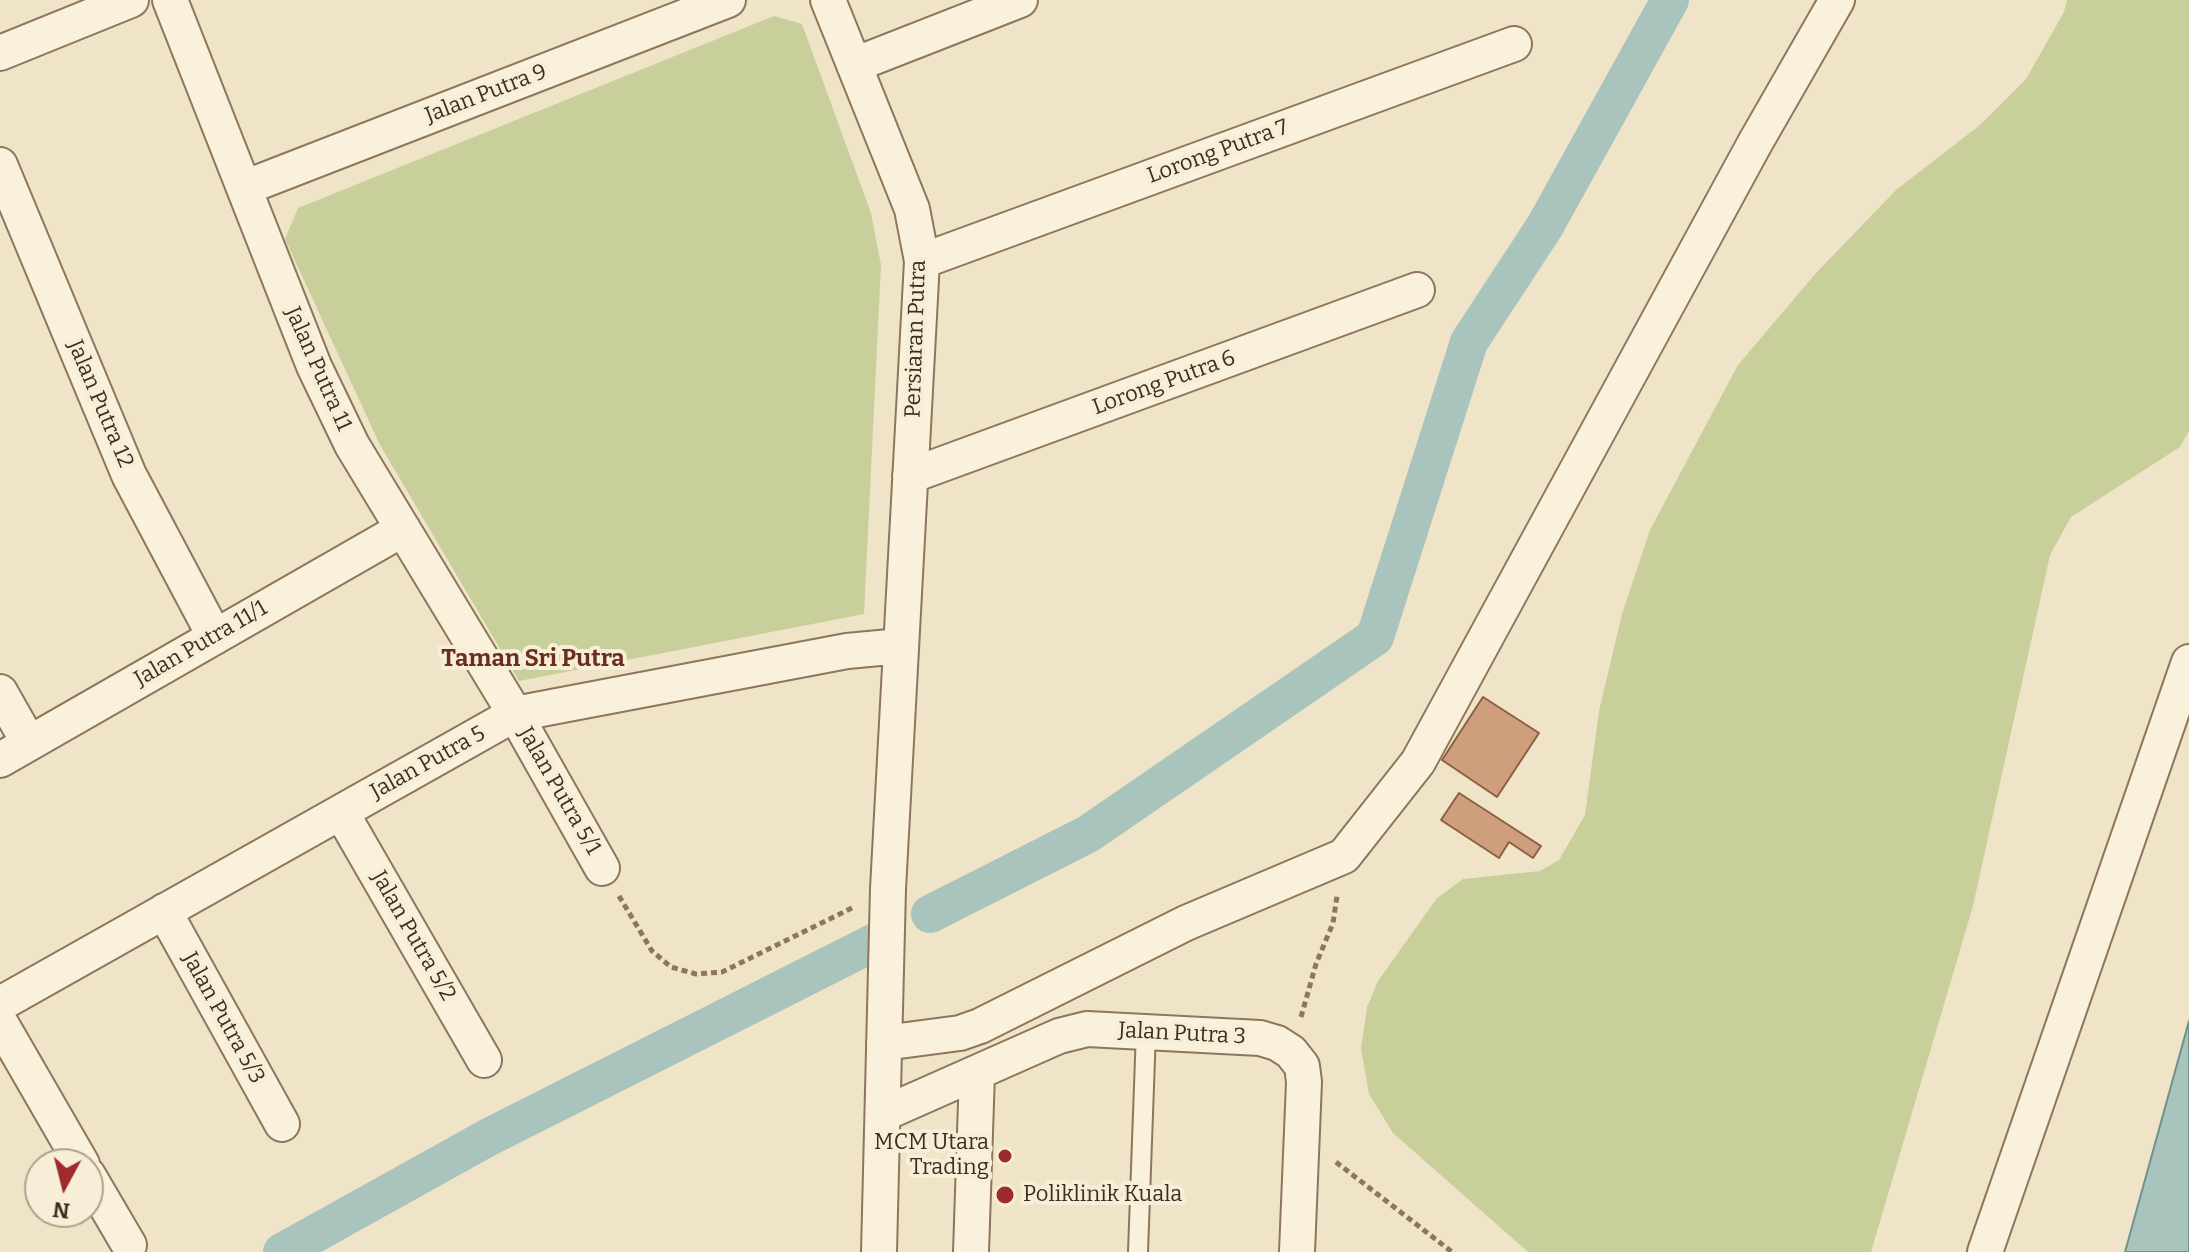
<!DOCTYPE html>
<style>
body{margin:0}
#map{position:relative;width:2189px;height:1252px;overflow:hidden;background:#f0e4c8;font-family:Bitter,serif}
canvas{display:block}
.north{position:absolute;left:24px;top:1148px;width:80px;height:80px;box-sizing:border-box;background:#f7eed8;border:2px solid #ada18e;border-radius:50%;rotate:187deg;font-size:22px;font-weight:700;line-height:32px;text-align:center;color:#3d2e20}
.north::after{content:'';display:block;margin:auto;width:28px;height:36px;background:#9e2a2b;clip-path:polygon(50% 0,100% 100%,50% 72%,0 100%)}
</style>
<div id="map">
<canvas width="2189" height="1252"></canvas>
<div class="north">N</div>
</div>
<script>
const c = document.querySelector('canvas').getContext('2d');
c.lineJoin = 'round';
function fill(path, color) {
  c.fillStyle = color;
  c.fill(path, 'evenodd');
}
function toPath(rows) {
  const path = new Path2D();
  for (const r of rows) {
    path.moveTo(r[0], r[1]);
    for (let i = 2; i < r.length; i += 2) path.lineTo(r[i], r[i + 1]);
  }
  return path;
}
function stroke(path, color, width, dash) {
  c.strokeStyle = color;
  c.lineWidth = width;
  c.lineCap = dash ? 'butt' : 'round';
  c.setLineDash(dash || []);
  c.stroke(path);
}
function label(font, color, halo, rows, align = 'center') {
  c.font = font + ' Bitter,serif';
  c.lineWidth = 8;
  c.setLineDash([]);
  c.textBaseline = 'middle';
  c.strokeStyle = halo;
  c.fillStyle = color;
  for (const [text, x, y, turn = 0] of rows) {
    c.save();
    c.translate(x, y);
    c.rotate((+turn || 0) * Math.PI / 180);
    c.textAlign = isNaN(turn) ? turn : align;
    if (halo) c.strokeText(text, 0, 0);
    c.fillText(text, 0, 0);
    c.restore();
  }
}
fill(toPath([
 [2067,0,2189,0,2189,431,2180,447,2071,517,2050,555,1973,906,1871,1252,1528,1252,1393,1133,1369,1094,1361,1049,1367,1007,1378,981,1437,898,1463,879,1540,871,1559,860,1585,815,1599,711,1622,614,1650,530,1738,365,1816,273,1896,190,1980,125,2026,79,2064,12],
 [774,16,802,24,871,213,881,265,864,614,519,681,380,445,285,239,298,208]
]), '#c9cf9b');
const water = toPath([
 [2189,1021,2189,1252,2125,1252,2189,1021]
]);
fill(water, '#a9c4bc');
stroke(water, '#6f938a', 2);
stroke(toPath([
 [930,914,1088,834,1375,637,1469,342,1545,226,1670,0],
 [282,1252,487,1138,879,940]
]), '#a9c4bc', 38);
const building = toPath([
 [1483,697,1539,733,1497,797,1442,760,1483,697],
 [1459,793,1541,846,1533,858,1509,842,1499,858,1441,820,1459,793]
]);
fill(building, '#cf9f7d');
stroke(building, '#8d5f41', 2);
const lane = toPath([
 [1138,1252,1146,1031]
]);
const street = toPath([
 [170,0,314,366,352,445,515,714,602,868],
 [828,0,912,209,922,261,888,889,879,1252],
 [0,53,131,0],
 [854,65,1020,0],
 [0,165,129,475,215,637],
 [244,188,728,0],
 [922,261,1514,44],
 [910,476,1417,290],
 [0,692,29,743],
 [0,760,403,529],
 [341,812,484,1060],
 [164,911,282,1124],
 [0,1004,515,714,847,651,901,646],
 [0,1022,82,1164],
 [884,1043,960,1033,980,1026,1186,923,1344,856,1418,762,1755,143,1837,0],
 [883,1114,1059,1036,1087,1029,1260,1038,1277,1043,1291,1052,1302,1066,1304,1082,1297,1252],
 [88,1175,129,1245],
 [971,1252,977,1073],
 [1985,1252,2189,662]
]);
stroke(lane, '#8d765c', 22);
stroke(street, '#8d765c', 38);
stroke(toPath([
 [619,896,652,951,671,967,696,974,722,972,852,908],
 [1301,1017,1316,964,1333,923,1337,896],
 [1336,1162,1452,1252]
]), '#8d765c', 5, [6, 4]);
stroke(lane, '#faf1dc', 18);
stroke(street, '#faf1dc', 34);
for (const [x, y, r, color] of [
 [1005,1156,8,"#9e2a2b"],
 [1005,1195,10,"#9e2a2b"]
]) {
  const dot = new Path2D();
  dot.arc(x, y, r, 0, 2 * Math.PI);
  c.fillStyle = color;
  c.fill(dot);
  stroke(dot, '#f7eed8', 3);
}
label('22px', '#3d2e20', '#f7eed8', [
 ["Jalan Putra 9",486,94,-21],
 ["Lorong Putra 7",1218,152,-20],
 ["Persiaran Putra",916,339,-88],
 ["Jalan Putra 11",318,369,66],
 ["Lorong Putra 6",1164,383,-20],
 ["Jalan Putra 12",100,404,67],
 ["Jalan Putra 11/1",201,644,-30],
 ["Jalan Putra 5",428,763,-29],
 ["Jalan Putra 5/1",559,791,60],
 ["Jalan Putra 5/2",413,936,60],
 ["Jalan Putra 5/3",223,1018,61],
 ["Jalan Putra 3",1182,1034,3]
]);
label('22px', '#3d2e20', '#f7eed8', [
 ["MCM Utara",989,1143],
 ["Trading",989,1168],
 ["Poliklinik Kuala",1023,1195,"left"]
], 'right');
label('bold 24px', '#6b2e1e', '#f7eed8', [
 ["Taman Sri Putra",533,659]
]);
</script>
